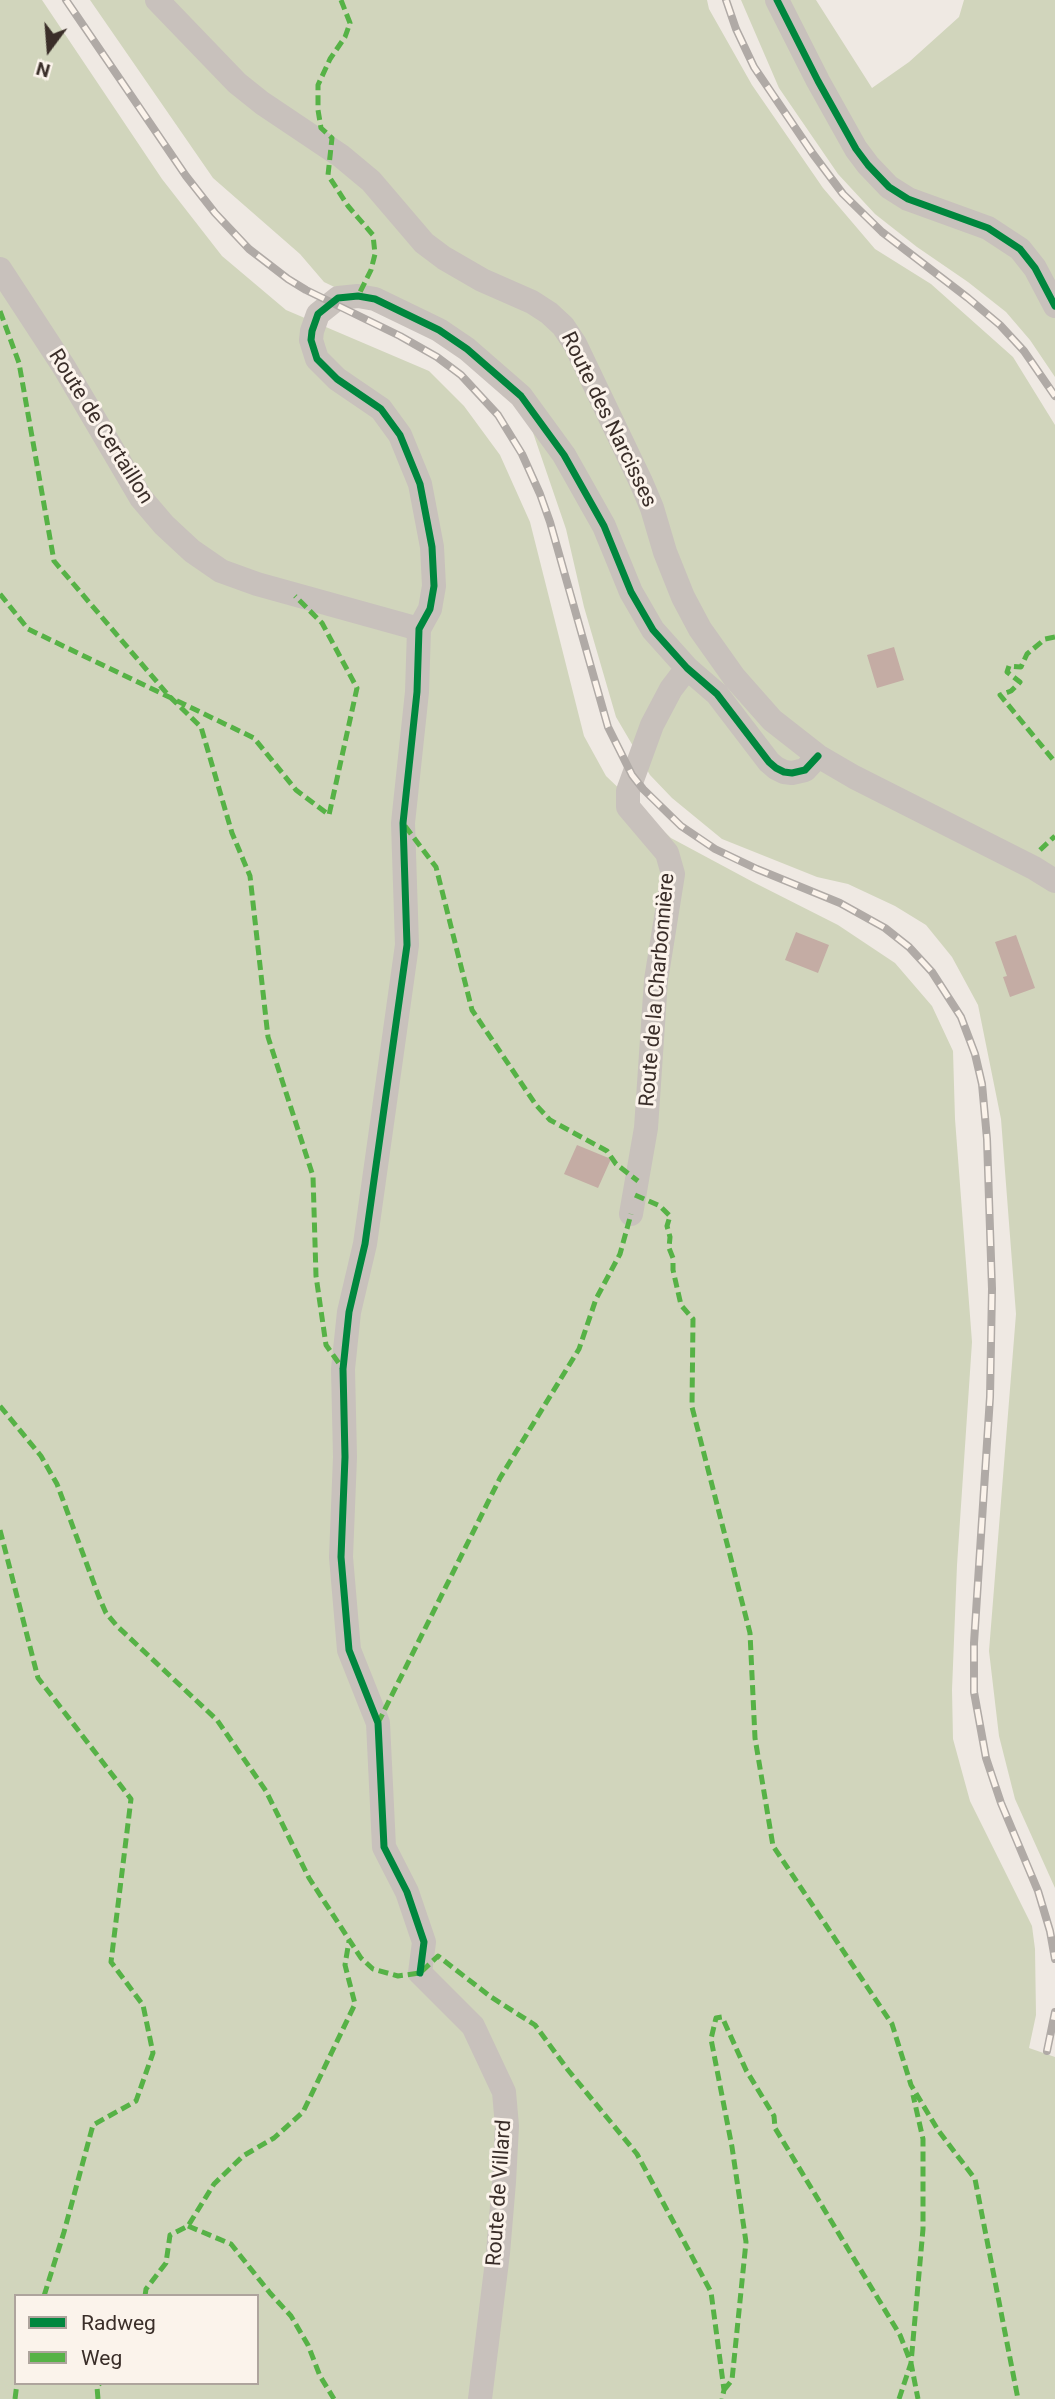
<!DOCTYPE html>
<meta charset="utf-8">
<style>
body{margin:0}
#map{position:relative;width:1055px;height:2399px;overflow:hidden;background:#efe9e3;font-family:Roboto,sans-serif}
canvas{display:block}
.legend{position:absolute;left:14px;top:2294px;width:245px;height:91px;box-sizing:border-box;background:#fbf3eb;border:2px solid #aea49d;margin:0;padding:9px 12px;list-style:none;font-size:21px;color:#3a2e29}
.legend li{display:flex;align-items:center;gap:14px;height:35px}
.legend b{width:35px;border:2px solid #aea49d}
.north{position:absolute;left:14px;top:14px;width:70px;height:70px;-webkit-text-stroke:5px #fbf3eb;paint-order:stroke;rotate:196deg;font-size:19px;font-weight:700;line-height:28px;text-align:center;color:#3a2e29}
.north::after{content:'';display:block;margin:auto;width:24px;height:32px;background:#3a2e29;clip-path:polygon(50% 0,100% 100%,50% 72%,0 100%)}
</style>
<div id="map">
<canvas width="1055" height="2399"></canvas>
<ul class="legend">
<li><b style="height:9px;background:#00873e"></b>Radweg</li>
<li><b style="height:9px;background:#56b246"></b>Weg</li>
</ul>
<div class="north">N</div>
</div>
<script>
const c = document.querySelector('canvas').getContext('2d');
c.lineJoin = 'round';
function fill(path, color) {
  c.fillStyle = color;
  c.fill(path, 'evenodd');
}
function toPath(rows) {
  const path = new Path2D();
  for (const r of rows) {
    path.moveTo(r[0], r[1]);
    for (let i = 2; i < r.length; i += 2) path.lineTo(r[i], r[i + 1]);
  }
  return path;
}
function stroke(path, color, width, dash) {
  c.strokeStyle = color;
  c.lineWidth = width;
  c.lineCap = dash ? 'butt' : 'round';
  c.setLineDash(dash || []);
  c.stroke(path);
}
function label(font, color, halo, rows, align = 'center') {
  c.font = font + ' Roboto,sans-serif';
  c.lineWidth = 6;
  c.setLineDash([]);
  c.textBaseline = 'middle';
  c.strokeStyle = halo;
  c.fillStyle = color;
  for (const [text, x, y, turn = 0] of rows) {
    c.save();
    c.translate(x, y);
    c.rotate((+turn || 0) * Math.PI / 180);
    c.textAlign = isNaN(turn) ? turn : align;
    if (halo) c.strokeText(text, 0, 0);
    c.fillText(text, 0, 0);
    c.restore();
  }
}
fill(toPath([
 [0,0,42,0,162,179,222,256,286,310,429,371,464,406,500,455,530,522,584,736,606,776,671,838,753,882,838,925,895,963,932,1006,953,1051,955,1119,972,1342,957,1565,952,1690,953,1739,970,1801,1032,1926,1035,1949,1036,2015,1029,2048,1055,2057,1055,2399,0,2399],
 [16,2296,257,2296,257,2383,16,2383],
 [90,0,707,0,709,9,752,85,823,188,875,249,931,284,1013,357,1055,425,1055,1888,1015,1799,999,1736,989,1651,1016,1314,1001,1119,978,1005,952,957,926,925,895,906,848,884,817,877,722,839,672,798,650,775,616,717,584,607,566,529,528,418,504,387,434,335,324,282,300,254,213,178],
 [741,0,816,0,872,88,909,62,959,17,964,0,1055,0,1055,377,1030,340,1006,312,968,282,917,247,875,214,838,174,779,88]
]), '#d1d5bc');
fill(toPath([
 [894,647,904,680,877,688,867,655],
 [796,932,829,945,818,973,785,960],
 [1016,935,1035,988,1010,997,1003,977,1007,976,995,942],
 [577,1145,611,1159,598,1188,564,1174]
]), '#c4aca4');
stroke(toPath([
 [157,0,237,83,262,103,341,156,371,181,424,243,444,258,482,280,532,302,549,313,563,326,575,344,641,482,652,508,665,552,683,597,700,629,734,677,772,720,818,756,854,777,1034,868,1055,881],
 [777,0,818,81,856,149,868,165,889,187,908,199,988,228,1020,249,1035,268,1055,306],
 [0,269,64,367,141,498,164,525,192,551,221,571,257,584,419,629],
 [631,1214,646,1128,656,980,673,874,667,853,628,807,628,791,652,725,671,689,687,668],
 [480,2399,498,2253,504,2182,507,2126,504,2092,473,2026,420,1973,424,1942,407,1892,384,1847,378,1723,349,1650,341,1557,345,1457,343,1369,349,1312,365,1244,407,945,403,823,417,692,419,629,430,609,434,586,432,547,420,484,400,435,381,409,337,379,317,359,311,340,312,331,318,314,338,298,358,296,375,299,439,330,467,349,521,396,564,455,604,526,631,592,653,630,687,668,717,694,769,762,776,768,784,772,792,773,805,770,818,756]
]), '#c8c1bc', 24);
const rail = toPath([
 [66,0,186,176,215,213,249,249,288,279,306,290,400,336,437,357,461,375,498,415,522,454,540,494,550,522,608,727,632,775,643,789,681,826,715,849,757,869,840,903,885,928,909,947,932,972,961,1017,975,1054,982,1084,987,1139,992,1289,990,1397,974,1643,974,1692,986,1758,1001,1803,1038,1891,1050,1931,1055,1959],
 [726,0,736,29,754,67,813,154,843,194,882,232,968,298,1000,325,1024,351,1055,396],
 [1047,2051,1055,2012]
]);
stroke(rail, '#b0aaa6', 8);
stroke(rail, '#fbf3eb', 5, [16]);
stroke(toPath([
 [341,0,350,23,345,37,330,59,318,85,318,110,321,128,332,138,328,175,348,206,373,235,375,254,371,270,358,296],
 [0,311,19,363,54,561,169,696,201,727,232,833,250,876,268,1037,313,1176,316,1276,326,1345,343,1369],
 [0,594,28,629,254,738,296,790,329,815,357,688,322,623,295,596],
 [1055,637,1045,639,1027,654,1021,667,1009,666,1007,672,1020,682,1011,691,1000,695,1055,762],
 [405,826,436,867,472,1010,536,1105,550,1120,607,1151,616,1164,638,1181],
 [1040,850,1055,836],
 [635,1195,660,1206,670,1216,667,1226,670,1237,669,1248,673,1258,673,1270,681,1305,693,1319,692,1407,750,1633,755,1738,773,1846,892,2024,911,2085,938,2130,975,2179,1018,2399],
 [0,1406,41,1456,57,1484,99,1597,106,1613,117,1626,217,1720,266,1791,309,1878,361,1958,373,1969,398,1976,420,1973,438,1956,491,1997,535,2025,568,2070,637,2154,711,2292,724,2390,722,2399],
 [0,1530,38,1678,131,1799,111,1962,143,2005,153,2053,136,2101,93,2125,64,2232,44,2296],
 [378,1723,500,1478,579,1349,596,1299,620,1254,631,1214],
 [188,2226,231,2244,270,2293,291,2316,308,2345,320,2376,334,2399],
 [145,2296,146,2289,166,2263,170,2235,188,2226,214,2184,243,2156,274,2138,303,2112,355,2004,345,1965,349,1941],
 [724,2390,732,2380,746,2242,732,2147,711,2039,716,2018,722,2017,746,2070,774,2116,775,2128,900,2335,911,2363,918,2399],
 [15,2399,17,2383],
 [98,2399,97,2387,100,2383],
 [899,2399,911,2363,923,2229,923,2139,913,2095]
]), '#56b246', 5, [10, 5]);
stroke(toPath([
 [777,0,818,81,856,149,868,165,889,187,908,199,988,228,1020,249,1035,268,1055,306],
 [420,1973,424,1942,407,1892,384,1847,378,1723,349,1650,341,1557,345,1457,343,1369,349,1312,365,1244,407,945,403,823,417,692,419,629,430,609,434,586,432,547,420,484,400,435,381,409,337,379,317,359,311,340,312,331,318,314,338,298,358,296,375,299,439,330,467,349,521,396,564,455,604,526,631,592,653,630,687,668,717,694,769,762,776,768,784,772,792,773,805,770,818,756]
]), '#00873e', 7);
label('21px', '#3a2e29', '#fbf3eb', [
 ["Route des Narcisses",608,420,64],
 ["Route de Certaillon",100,427,58],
 ["Route de la Charbonnière",658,990,-85],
 ["Route de Villard",500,2193,-86]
]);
</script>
